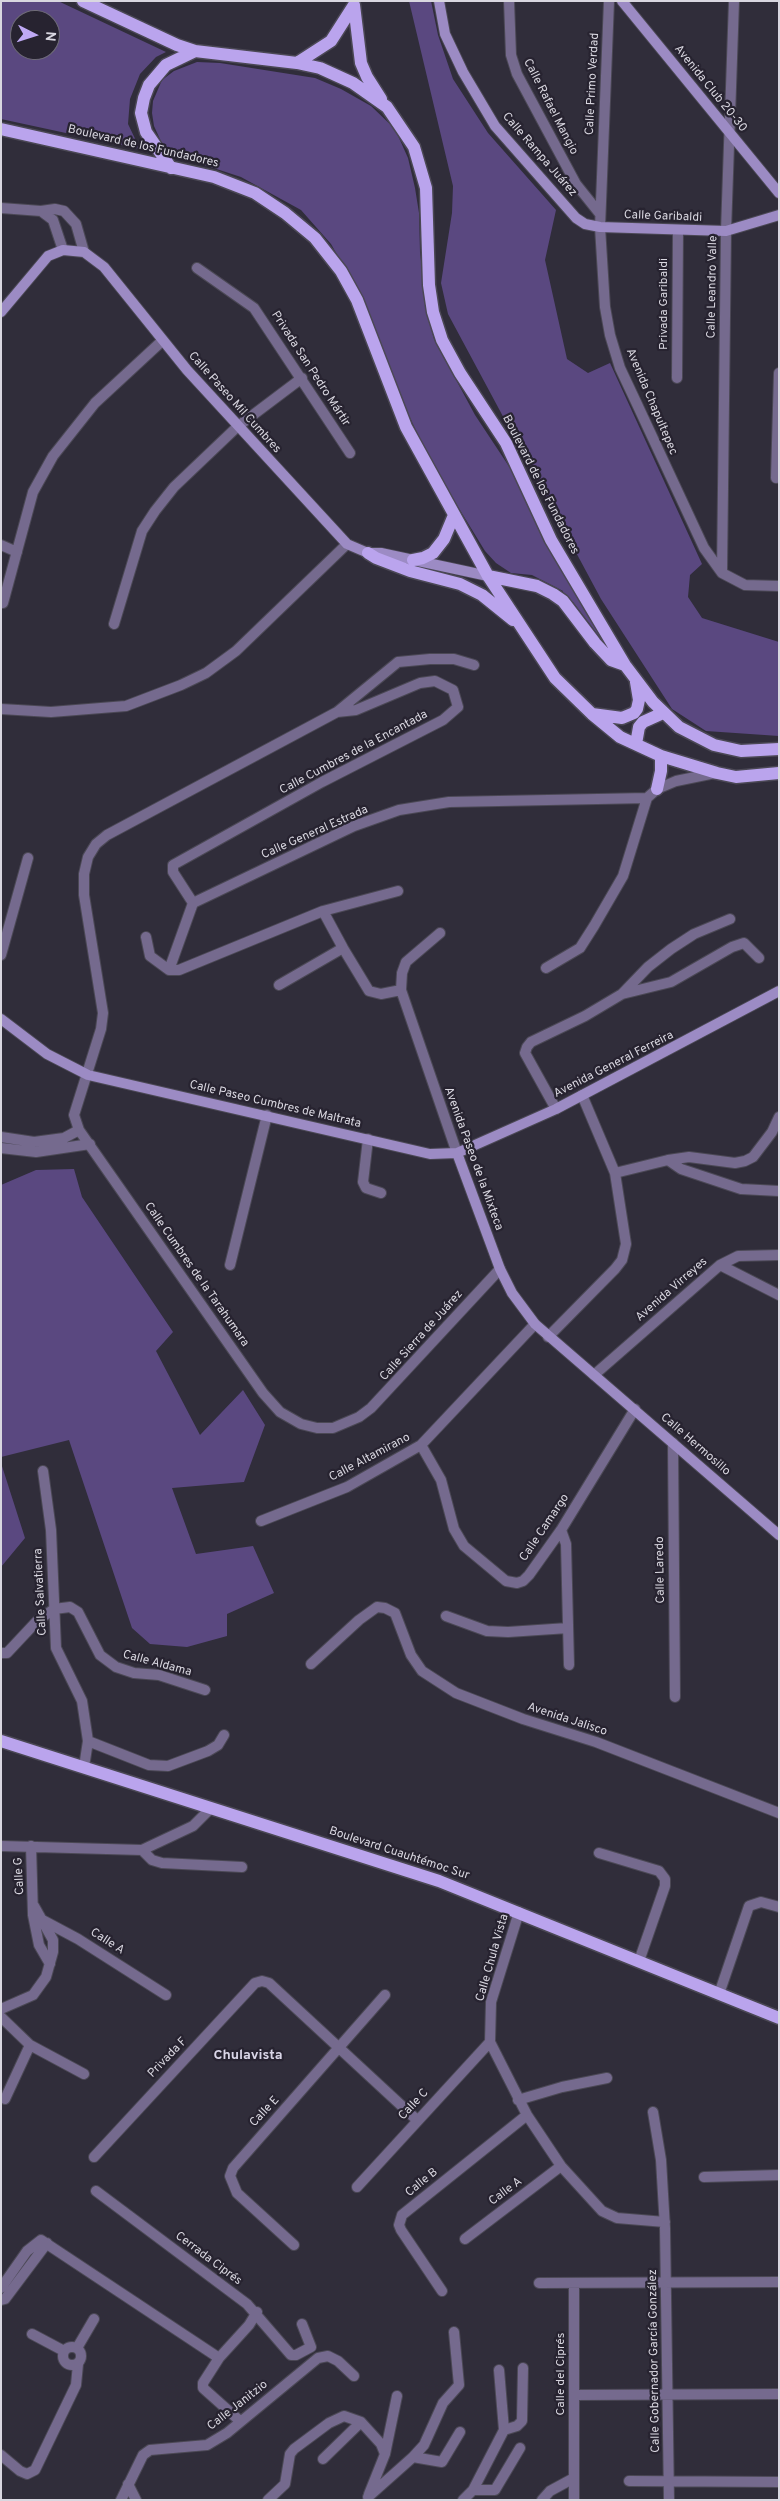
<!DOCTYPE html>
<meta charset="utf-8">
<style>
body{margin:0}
#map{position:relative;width:780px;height:2501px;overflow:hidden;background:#302d3a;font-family:Overpass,sans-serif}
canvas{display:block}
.frame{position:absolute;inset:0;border:2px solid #d9d7e0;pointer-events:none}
.north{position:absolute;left:10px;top:10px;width:50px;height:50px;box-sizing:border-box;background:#272330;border:1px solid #6e6b76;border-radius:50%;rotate:95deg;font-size:14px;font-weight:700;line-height:20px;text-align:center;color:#d9d7e0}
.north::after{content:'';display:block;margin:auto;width:18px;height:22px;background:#bfa9f4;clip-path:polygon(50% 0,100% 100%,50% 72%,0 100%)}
</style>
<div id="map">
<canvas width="780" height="2501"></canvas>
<div class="frame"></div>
<div class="north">N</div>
</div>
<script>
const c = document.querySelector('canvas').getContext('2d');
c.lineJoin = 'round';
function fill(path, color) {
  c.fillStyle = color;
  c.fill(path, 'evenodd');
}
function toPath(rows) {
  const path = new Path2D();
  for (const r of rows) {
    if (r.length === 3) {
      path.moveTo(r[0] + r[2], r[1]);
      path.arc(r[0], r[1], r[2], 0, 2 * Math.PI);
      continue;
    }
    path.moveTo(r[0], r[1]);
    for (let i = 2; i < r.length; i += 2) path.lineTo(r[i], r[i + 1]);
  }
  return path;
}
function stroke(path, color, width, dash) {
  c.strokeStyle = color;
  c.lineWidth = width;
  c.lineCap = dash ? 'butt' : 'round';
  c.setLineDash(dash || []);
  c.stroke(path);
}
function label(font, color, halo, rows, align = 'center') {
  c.font = font + ' Overpass,sans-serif';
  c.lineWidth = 4.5;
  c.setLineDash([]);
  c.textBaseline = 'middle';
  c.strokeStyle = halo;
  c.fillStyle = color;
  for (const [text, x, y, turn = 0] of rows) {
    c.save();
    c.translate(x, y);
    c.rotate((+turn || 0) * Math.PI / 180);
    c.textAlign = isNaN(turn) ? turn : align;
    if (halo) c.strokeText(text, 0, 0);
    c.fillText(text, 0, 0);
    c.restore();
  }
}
fill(toPath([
 [1,1,58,1,166,52,156,57,140,74,130,99,128,124,140,149,1,119],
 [20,20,50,20,50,50,20,50],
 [409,1,431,1,438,35,453,79,488,133,556,210,545,260,567,359,588,373,610,363,702,564,690,575,688,597,702,618,779,642,779,736,706,731,672,709,601,599,448,314,441,283,452,213,453,186],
 [197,62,220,63,315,78,341,89,371,106,395,129,408,158,415,188,419,213,420,252,427,313,434,339,475,415,512,471,544,537,602,640,573,602,563,601,563,591,532,575,511,573,496,563,485,551,433,466,401,399,352,281,331,244,301,210,241,177,189,160,164,148,154,126,152,113,153,101,162,80,174,71],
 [74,1169,82,1197,173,1332,156,1351,200,1435,243,1390,265,1425,244,1482,172,1488,196,1554,253,1546,274,1593,227,1614,227,1636,187,1647,150,1644,132,1628,69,1440,1,1457,1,1185,36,1170],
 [1,1463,25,1538,1,1567]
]), '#5a4880');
const street = toPath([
 [509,1,511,55,517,74,576,184,600,214],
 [609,1,600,227,605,307,610,335,620,368,636,402,704,548,722,573,745,585,779,586],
 [1,208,41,211,55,209,64,211,76,224,84,252],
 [41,211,53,220,63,250],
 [197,268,254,308,350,453],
 [677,378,678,230],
 [776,478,779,373],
 [1,545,17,552],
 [722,573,726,231,734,1],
 [3,603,33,492,53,456,95,403,162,341],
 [114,624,142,531,155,511,174,487,237,427,302,378],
 [474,665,454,659,430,659,398,662,337,712,107,835,96,844,88,857,84,874,84,895,103,1013,101,1029,74,1115,79,1130,263,1393,280,1412,301,1424,317,1428,333,1428,359,1417,371,1408,500,1269],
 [1,709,51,712,126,706,181,685,206,673,236,651,347,544],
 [398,891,323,911,179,970,169,970,193,903,354,826,399,810,449,802,647,798],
 [193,903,173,872,173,865,322,782,443,720,458,707,453,690,435,681,420,683,356,710,337,712],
 [323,911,343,948,369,991,381,994,401,990],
 [440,933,406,962,402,973,401,990,457,1153],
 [146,937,150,956,169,970],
 [1,955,28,858],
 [546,968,580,948,594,926,623,876,647,798,657,789,676,781,715,773],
 [279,985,343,948],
 [622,994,648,967,671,949,694,934,730,919],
 [556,1109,525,1053,527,1047,531,1042,585,1016,622,994,671,982,732,947,744,943,759,958],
 [1,1137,34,1142,64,1138,79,1130],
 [368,1139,363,1182,366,1188,381,1193],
 [1,1148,36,1152,90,1144],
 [668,1160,681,1169,741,1189,779,1191],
 [615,1173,668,1160,689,1157,735,1163,745,1161,753,1157,772,1132,779,1117],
 [230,1265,267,1115],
 [720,1265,779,1295],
 [548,1337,615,1269,622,1260,626,1244,615,1173,582,1095],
 [594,1375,720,1265,738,1256,779,1255],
 [673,1443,675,1697],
 [421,1445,441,1480,454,1529,464,1546,506,1581,517,1583,523,1581,529,1575,561,1530,635,1409],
 [43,1471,51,1530,56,1648,82,1701,88,1741,84,1767],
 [261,1521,347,1487,421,1445,535,1324],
 [561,1530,566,1544,569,1665],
 [446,1616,487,1631,508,1632,568,1628],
 [1,1653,7,1653,37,1621,54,1609,70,1607,78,1612,100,1655,116,1667,134,1673,159,1675,205,1690],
 [311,1664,359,1620,377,1607,385,1608,395,1613,411,1655,422,1671,456,1693,523,1719,596,1742,779,1813],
 [88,1741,149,1765,168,1766,208,1751,218,1745,224,1735],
 [1,1846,142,1850,193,1826,210,1809],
 [31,1846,33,1915,39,1945,50,1964],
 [142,1850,152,1860,162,1863,242,1867],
 [599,1853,659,1871,665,1879,665,1886,639,1961],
 [519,1912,491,2002,490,2042,527,2115,561,2166,602,2211,617,2218,665,2222],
 [33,1915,78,1939,166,1995],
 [719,1994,749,1906,761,1902,779,1907],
 [1,2009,33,1995,46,1977,53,1952,53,1940,34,1906],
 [1,2017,30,2045,84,2074],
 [5,2099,30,2045],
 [518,2100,562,2087,607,2078],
 [653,2112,661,2160,665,2228,669,2500],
 [94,2157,255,1983,262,1981,269,1983,417,2120],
 [704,2177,779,2175],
 [357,2187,490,2042],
 [96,2191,247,2304,291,2355,296,2355,311,2347,302,2324],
 [465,2239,561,2166],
 [294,2245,237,2193,230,2176,233,2168,385,1995],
 [539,2283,779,2282],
 [1,2288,27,2251,41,2240,219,2358],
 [442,2291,401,2230,399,2225,402,2215,527,2115],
 [1,2300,5,2299,47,2243],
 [32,2334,64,2351],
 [72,2356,9],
 [77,2348,94,2319],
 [574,2395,779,2394],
 [240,2421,203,2388,203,2383,219,2358,249,2325,257,2312],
 [504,2430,517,2426,522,2421,523,2368],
 [1,2455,20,2471,27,2474,35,2470,76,2385,78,2364],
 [413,2457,424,2445,443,2403,459,2385,454,2332],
 [323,2459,361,2422],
 [629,2481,779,2482],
 [128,2484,136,2500],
 [473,2490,495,2490,520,2448],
 [369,2494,385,2454,397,2396],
 [368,2497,413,2457,442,2462,460,2432],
 [121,2500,143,2455,150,2450,207,2445,227,2433,318,2358,328,2356,338,2361,354,2376],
 [268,2500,285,2484,290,2454,294,2449,329,2423,344,2416,361,2422,381,2444,385,2454],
 [463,2500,473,2490,504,2430,499,2370],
 [542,2500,550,2491,574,2478],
 [574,2500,574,2283]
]);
const secondary = toPath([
 [439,1,445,34,463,72,495,126,576,218,585,224,600,227,726,231,779,215],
 [622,1,779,193],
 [1,312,48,256,63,250,84,252,104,267,187,370,347,544,368,553,381,553,488,576],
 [1,1019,47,1054,88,1075,430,1154,457,1153,556,1109,779,991],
 [457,1153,500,1269,512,1293,535,1324,779,1535]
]);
const primary = toPath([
 [83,1,177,45,195,51,297,63,320,68,353,83,387,107,414,147,426,188,429,285,433,312,442,340,460,373,506,443,551,540,625,665,653,702,679,727,714,745,741,751,779,749],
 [354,5,361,63,367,77,381,99],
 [297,63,331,41,354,5],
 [1,129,214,177,255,193,285,213,315,238,341,271,357,300,406,427,488,576,555,678,592,714,620,737,661,756,717,773,736,777,779,773],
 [171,168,146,132,141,113,144,98,149,85,166,65,195,51],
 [368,553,376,558,410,571,460,584,482,595,513,620],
 [413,560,423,558,433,553,444,539,454,515],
 [488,576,537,586,553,594,563,601,595,643,611,660,625,665],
 [592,714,622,718,634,713,637,709,639,700,636,682],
 [636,744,639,727,643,722,663,713],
 [657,789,661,771,661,756],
 [1,1741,439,1881,779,2018]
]);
stroke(street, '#4b4855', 12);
stroke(secondary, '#4b4855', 12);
stroke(primary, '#4b4855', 15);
stroke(street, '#756a8e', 10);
stroke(secondary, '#9c8bc4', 10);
stroke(primary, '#baa4ed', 12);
label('12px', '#d9d7e0', '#272330', [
 ["Calle Primo Verdad",593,84,-87],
 ["Avenida Club 20-30",710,89,51],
 ["Calle Rafael Mangio",550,107,63],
 ["Boulevard de los Fundadores",143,147,13],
 ["Calle Rampa Juárez",539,155,49],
 ["Calle Garibaldi",663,217,2],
 ["Calle Leandro Valle",713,287,-89],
 ["Privada Garibaldi",665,304,-90],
 ["Privada San Pedro Mártir",310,369,57],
 ["Avenida Chapultepec",651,402,67],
 ["Calle Paseo Mil Cumbres",234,403,48],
 ["Boulevard de los Fundadores",540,485,63],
 ["Calle Cumbres de la Encantada",354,753,-28],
 ["Calle General Estrada",315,833,-24],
 ["Avenida General Ferreira",614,1065,-27],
 ["Calle Paseo Cumbres de Maltrata",275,1105,13],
 ["Avenida Paseo de la Mixteca",473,1159,70],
 ["Calle Cumbres de la Tarahumara",196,1275,55],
 ["Avenida Virreyes",672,1290,-41],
 ["Calle Sierra de Juárez",422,1336,-48],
 ["Calle Hermosillo",695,1445,41],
 ["Calle Altamirano",370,1458,-28],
 ["Calle Camargo",545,1528,-56],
 ["Calle Laredo",661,1570,-91],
 ["Calle Salvatierra",41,1592,-93],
 ["Calle Aldama",157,1664,15],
 ["Avenida Jalisco",567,1720,18],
 ["Boulevard Cuauhtémoc Sur",399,1854,18],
 ["Calle G",20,1876,-93],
 ["Calle A",107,1942,33],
 ["Calle Chula Vista",493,1958,-74],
 ["Privada F",168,2058,-46],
 ["Calle C",414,2105,-47],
 ["Calle E",265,2112,-47],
 ["Calle B",422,2183,-39],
 ["Calle A",506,2192,-37],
 ["Cerrada Ciprés",208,2259,37],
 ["Calle Gobernador García González",655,2361,-91],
 ["Calle del Ciprés",562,2374,-90],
 ["Calle Janitzio",238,2406,-38]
]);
label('bold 14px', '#dad6e8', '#272330', [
 ["Chulavista",248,2056]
]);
</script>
